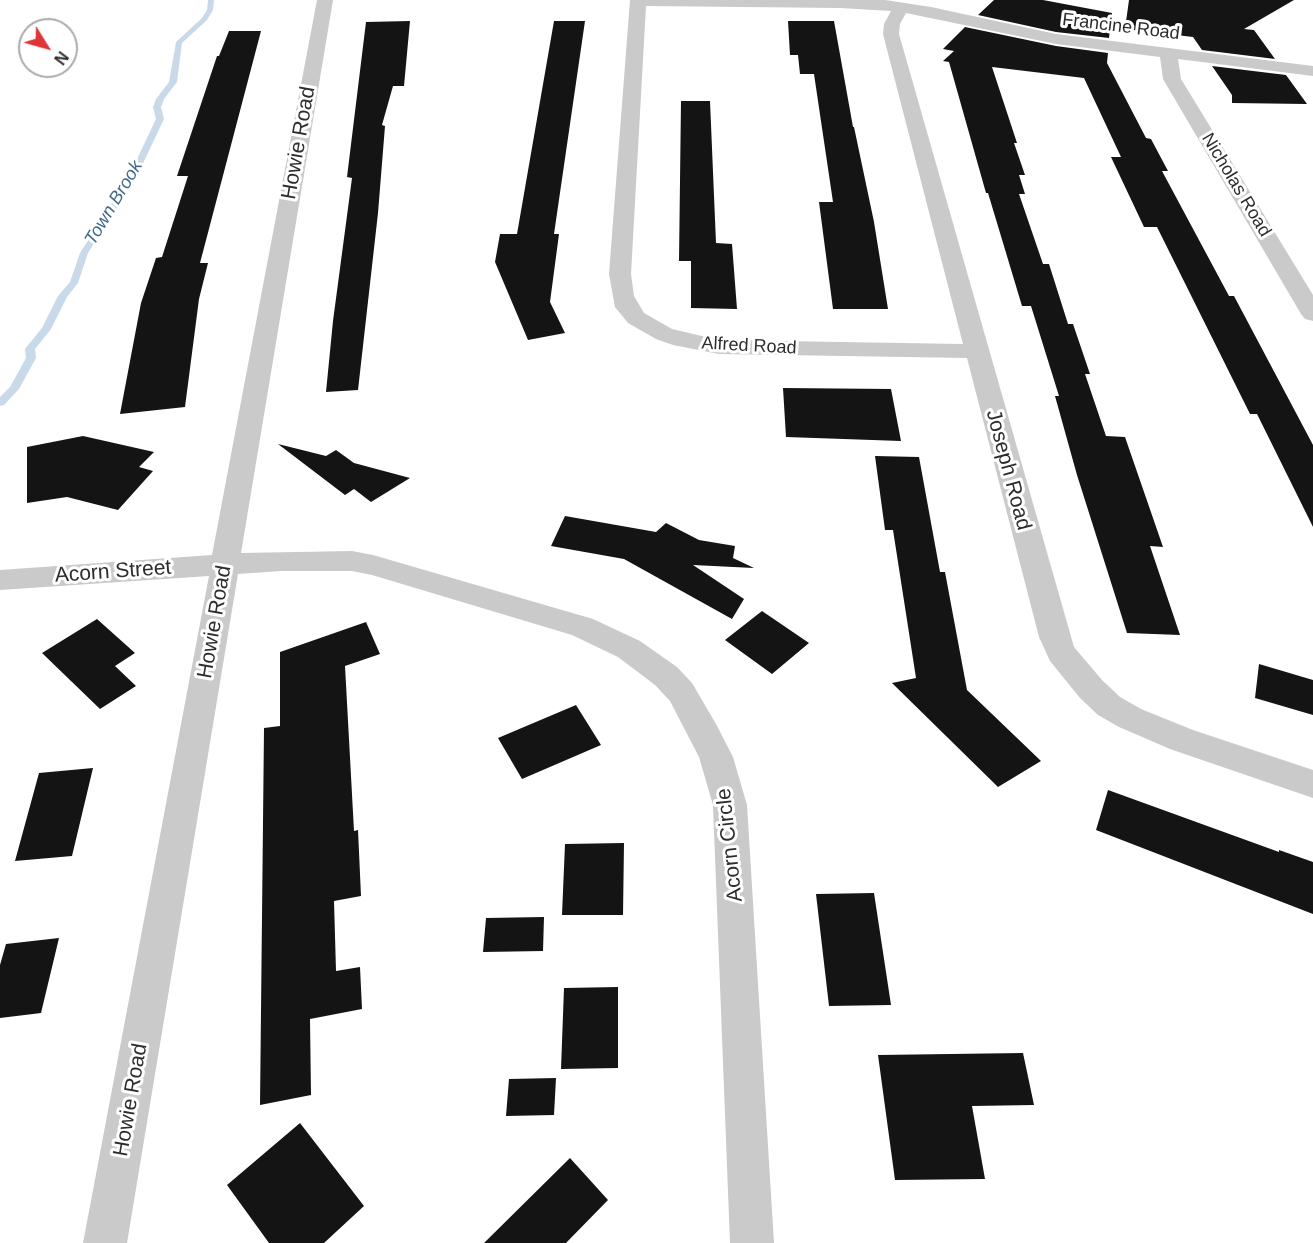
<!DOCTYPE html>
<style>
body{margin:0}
#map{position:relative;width:1313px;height:1243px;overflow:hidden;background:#fff;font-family:Arial,sans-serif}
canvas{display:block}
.north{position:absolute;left:18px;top:18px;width:60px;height:60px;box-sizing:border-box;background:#fff;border:2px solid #ababab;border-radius:50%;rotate:127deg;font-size:16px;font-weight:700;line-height:24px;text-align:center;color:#2d2d2d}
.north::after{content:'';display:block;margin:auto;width:21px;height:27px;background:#de3536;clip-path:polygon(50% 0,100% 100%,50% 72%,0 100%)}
</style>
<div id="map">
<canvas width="1313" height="1243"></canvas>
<div class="north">N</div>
</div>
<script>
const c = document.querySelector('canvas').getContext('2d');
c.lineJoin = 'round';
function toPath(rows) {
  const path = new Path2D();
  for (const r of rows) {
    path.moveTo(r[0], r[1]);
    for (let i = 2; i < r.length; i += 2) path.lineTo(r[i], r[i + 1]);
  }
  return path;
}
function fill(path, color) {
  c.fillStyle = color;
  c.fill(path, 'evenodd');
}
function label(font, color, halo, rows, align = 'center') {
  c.font = font + ' Arial,sans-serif';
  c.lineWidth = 6;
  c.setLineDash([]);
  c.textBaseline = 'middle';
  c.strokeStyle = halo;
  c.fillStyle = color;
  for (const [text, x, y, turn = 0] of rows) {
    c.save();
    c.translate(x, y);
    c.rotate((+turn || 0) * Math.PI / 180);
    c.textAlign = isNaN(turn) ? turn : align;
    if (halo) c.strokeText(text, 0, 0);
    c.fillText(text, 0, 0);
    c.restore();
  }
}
fill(toPath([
 [208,0,214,0,213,10,207,20,182,43,177,82,164,99,161,107,164,119,137,176,88,253,78,283,67,297,51,329,35,349,36,358,19,389,4,405,0,406,0,397,10,387,26,358,25,349,42,328,58,296,70,282,80,253,129,176,156,119,153,107,156,99,169,82,176,42,202,18,207,10,208,0]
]), '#c8daea');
fill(toPath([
 [994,0,1043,0,1112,13,1109,38,1056,32,978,15],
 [1129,0,1294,0,1244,29,1254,30,1275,59,1202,50,1193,37,1125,29],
 [410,21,404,86,393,86,382,125,385,126,378,213,358,390,326,392,333,321,352,178,347,177,366,22],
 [554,21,585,21,554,234,559,234,550,302,565,333,528,340,495,262,500,234,517,234],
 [788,21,834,21,853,127,854,127,874,222,888,309,833,309,819,202,833,202,814,74,800,74,798,55,790,55],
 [965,27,1056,46,1108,53,1107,63,1146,138,1151,139,1168,171,1162,171,1229,296,1234,296,1313,445,1313,527,1257,414,1250,414,1157,227,1144,227,1111,157,1121,157,1084,78,992,67,1017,143,1014,143,1025,175,1019,175,1025,194,1019,194,1043,264,1049,264,1068,324,1073,324,1090,374,1085,374,1106,436,1125,437,1163,547,1150,546,1180,635,1127,633,1077,475,1055,396,1059,396,1031,306,1022,306,988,193,986,193,949,62,943,61,954,51,943,49],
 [229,31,261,31,200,263,208,263,199,299,185,407,120,414,141,303,156,258,162,257,188,176,177,176,217,56,219,56],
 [1212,66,1286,75,1307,104,1232,103,1232,95],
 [681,101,710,101,716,243,732,244,737,309,691,308,691,261,679,261],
 [783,388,891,389,901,441,786,437],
 [83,436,154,452,139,467,153,471,118,510,67,497,27,503,27,447],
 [278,444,326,456,336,450,354,463,410,478,371,502,354,489,345,495],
 [875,456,919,457,940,572,945,572,967,690,1041,761,998,787,892,683,916,678,893,530,885,530],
 [565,516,656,532,666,523,699,540,735,546,733,558,754,568,693,565,744,599,732,619,624,559,551,546],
 [762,611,809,643,772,674,725,640],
 [97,619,135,653,115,666,136,686,100,709,42,653],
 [366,622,380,654,345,666,354,831,358,830,361,896,334,901,336,971,360,967,362,1009,310,1019,311,1095,260,1105,264,728,280,726,280,652],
 [1259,664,1313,680,1313,715,1255,698],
 [576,705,601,745,522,779,498,738],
 [93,768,72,856,15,861,39,773],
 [1108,790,1279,852,1279,850,1313,862,1313,914,1096,830],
 [624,843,623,915,562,915,565,844],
 [874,893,891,1005,829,1006,816,894],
 [544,917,543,951,483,952,486,918],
 [59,938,41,1013,0,1018,0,965,6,944],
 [618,987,618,1068,561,1069,564,988],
 [1023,1053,1034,1105,972,1106,985,1179,895,1180,878,1055],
 [556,1078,554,1115,506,1116,509,1079],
 [300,1123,364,1206,324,1243,269,1243,227,1185],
 [570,1158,608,1200,566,1243,484,1243]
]), '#141414');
fill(toPath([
 [317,0,333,0,241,553,352,551,373,555,593,619,640,641,677,667,692,683,716,724,733,757,747,805,774,1243,730,1243,713,805,699,757,670,701,655,685,618,657,572,635,372,575,352,571,281,571,238,574,127,1243,83,1243,209,576,0,590,0,570,212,555,317,0],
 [630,0,885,0,931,7,1056,34,1313,66,1313,76,1178,59,1181,79,1313,295,1313,321,1305,319,1301,314,1163,79,1160,57,1056,44,906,13,900,24,899,34,1074,647,1102,680,1120,697,1141,709,1193,730,1313,770,1313,798,1170,749,1119,727,1098,715,1080,698,1050,661,1039,637,967,358,719,354,673,345,656,339,628,323,615,307,609,274,630,0],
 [646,6,840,8,891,11,884,24,883,34,963,344,719,340,672,329,644,313,634,296,631,274,646,6]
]), '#cacaca');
label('18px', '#2d2d2d', '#fff', [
 ["Francine Road",1121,27,7],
 ["Nicholas Road",1236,185,59],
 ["Alfred Road",749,346,3]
]);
label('italic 18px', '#3e698c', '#fff', [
 ["Town Brook",114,203,-59]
]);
label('21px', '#2d2d2d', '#fff', [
 ["Howie Road",299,143,-80],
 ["Joseph Road",1008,470,75],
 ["Acorn Street",113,572,-4],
 ["Howie Road",215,622,-80],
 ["Acorn Circle",730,845,-96],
 ["Howie Road",131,1100,-80]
]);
</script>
